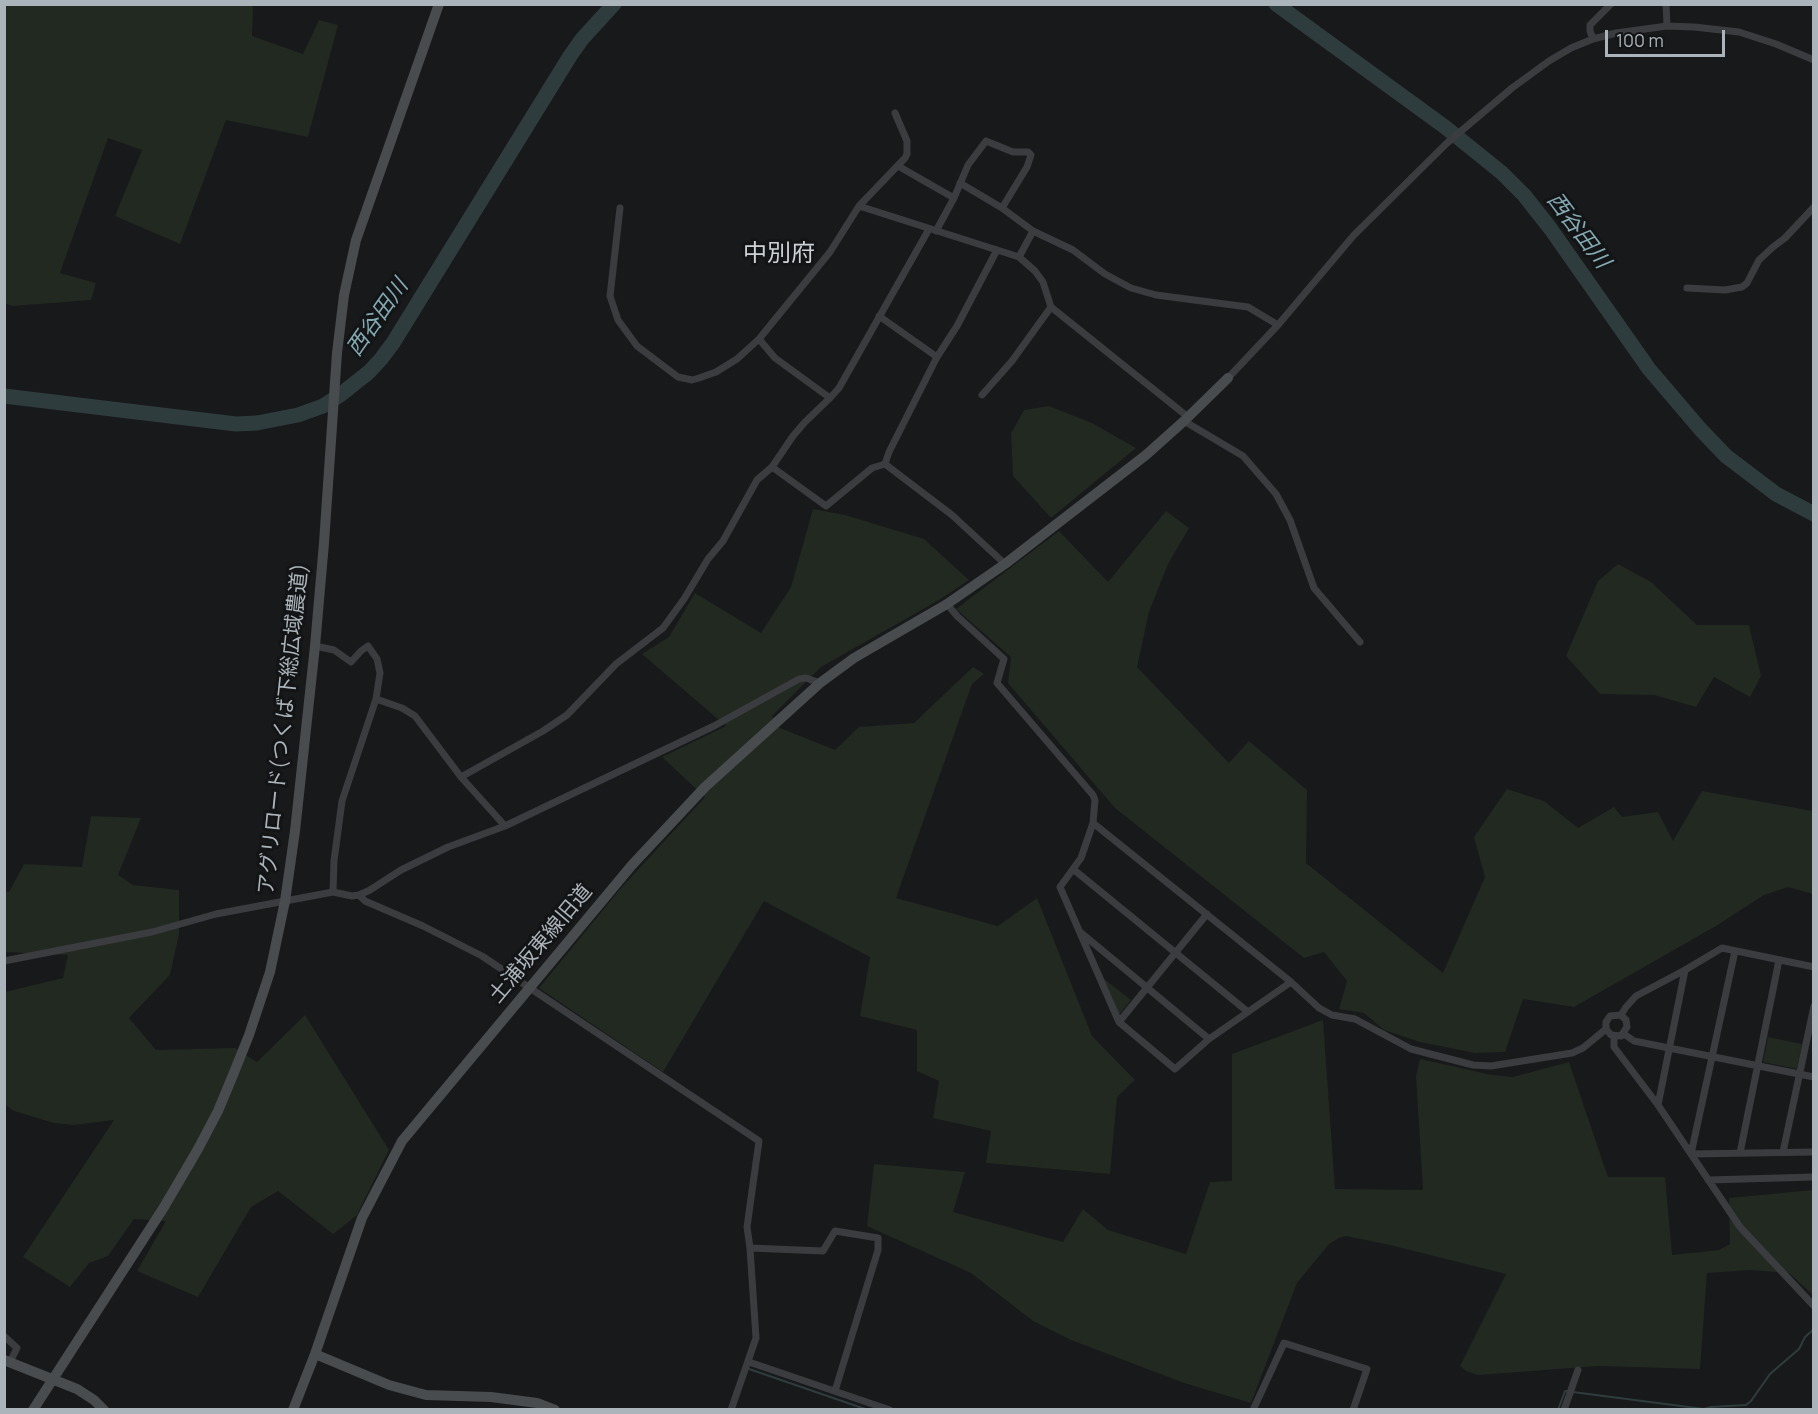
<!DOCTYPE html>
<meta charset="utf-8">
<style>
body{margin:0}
#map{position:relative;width:1818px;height:1414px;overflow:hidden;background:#18191b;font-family:Manrope,sans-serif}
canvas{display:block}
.frame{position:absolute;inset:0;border:6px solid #abb4ba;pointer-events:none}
.scale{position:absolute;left:1605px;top:30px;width:120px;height:27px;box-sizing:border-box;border:3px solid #abb4ba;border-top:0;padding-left:8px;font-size:18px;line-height:21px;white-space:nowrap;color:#abb4ba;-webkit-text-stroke:4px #131416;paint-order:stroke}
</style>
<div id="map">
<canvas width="1818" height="1414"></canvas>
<div class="frame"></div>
<div class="scale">100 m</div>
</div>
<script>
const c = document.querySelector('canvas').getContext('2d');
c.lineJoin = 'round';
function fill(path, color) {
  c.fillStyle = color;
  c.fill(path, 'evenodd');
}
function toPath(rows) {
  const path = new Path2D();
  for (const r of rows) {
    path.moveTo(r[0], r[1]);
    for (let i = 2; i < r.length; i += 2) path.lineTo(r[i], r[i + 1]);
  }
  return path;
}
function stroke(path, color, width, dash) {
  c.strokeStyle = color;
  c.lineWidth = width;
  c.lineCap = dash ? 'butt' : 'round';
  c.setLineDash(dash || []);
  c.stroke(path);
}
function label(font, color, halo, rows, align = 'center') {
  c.font = font + ' Manrope,"Noto Sans JP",sans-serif';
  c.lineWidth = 6;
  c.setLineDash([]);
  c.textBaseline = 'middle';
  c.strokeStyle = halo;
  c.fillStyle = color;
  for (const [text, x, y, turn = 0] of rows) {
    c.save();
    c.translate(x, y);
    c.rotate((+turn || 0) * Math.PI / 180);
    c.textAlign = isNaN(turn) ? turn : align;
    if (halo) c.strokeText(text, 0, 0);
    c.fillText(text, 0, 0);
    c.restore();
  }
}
fill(toPath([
 [4,5,253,5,252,36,303,54,319,20,338,25,308,137,226,120,180,244,115,216,142,150,108,138,60,273,96,283,91,300,12,306,4,303],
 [1049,406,1092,423,1136,448,1051,518,1013,476,1011,433,1024,410],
 [813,509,845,515,924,539,969,580,939,600,821,667,772,716,780,728,835,750,859,727,914,723,973,667,984,674,972,684,896,898,998,926,1037,898,1092,1036,1135,1080,1117,1097,1110,1174,986,1163,991,1131,933,1118,939,1081,917,1071,917,1030,860,1016,870,957,764,901,663,1072,539,988,621,888,705,797,662,757,726,726,642,654,669,637,695,593,761,633,791,587],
 [1166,511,1189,528,1168,564,1149,612,1137,667,1229,763,1249,741,1307,790,1306,863,1443,973,1485,877,1474,837,1507,789,1544,801,1578,828,1614,807,1622,817,1658,812,1673,841,1702,791,1813,811,1813,894,1788,887,1764,895,1716,926,1574,1007,1523,999,1505,1052,1475,1053,1420,1042,1384,1030,1364,1013,1339,1009,1347,981,1324,952,1304,958,1115,808,1008,683,1011,657,956,609,1059,531,1108,582],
 [1618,564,1651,582,1697,625,1749,625,1761,676,1750,697,1714,677,1696,707,1654,695,1600,694,1566,656,1598,581],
 [91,816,141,818,118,875,133,885,179,890,179,934,170,975,129,1018,156,1050,235,1048,257,1062,305,1015,389,1150,357,1215,333,1234,278,1191,251,1207,198,1297,137,1271,166,1221,134,1219,108,1256,89,1263,70,1287,23,1257,114,1120,74,1125,54,1123,14,1111,5,1105,5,992,63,978,68,955,5,952,5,891,9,892,24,864,82,867],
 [1103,978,1131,1000,1119,1015],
 [1323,1020,1335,1189,1423,1190,1416,1076,1420,1059,1492,1075,1513,1077,1569,1062,1608,1177,1665,1177,1672,1255,1719,1250,1730,1244,1729,1198,1813,1190,1813,1295,1789,1273,1750,1270,1707,1273,1700,1369,1598,1366,1478,1375,1466,1371,1460,1366,1506,1274,1390,1245,1346,1236,1339,1238,1329,1244,1297,1283,1251,1403,1184,1383,1071,1340,1033,1321,971,1273,867,1226,874,1164,965,1172,953,1212,1063,1242,1083,1209,1108,1230,1186,1254,1210,1182,1232,1181,1232,1054],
 [1768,1037,1802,1044,1797,1069,1763,1062]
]), '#212920');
stroke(toPath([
 [749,1369,868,1410],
 [1558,1410,1565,1391,1704,1409,1711,1407,1746,1405,1751,1401,1770,1374,1799,1349,1805,1337,1814,1329]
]), '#2f3c3e', 2);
stroke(toPath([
 [1276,4,1445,127,1502,173,1524,195,1550,228,1649,369,1701,430,1726,456,1776,494,1814,514],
 [4,396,236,424,257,423,298,415,323,406,340,395,369,372,381,359,393,343,570,56,582,39,614,4]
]), '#2f3c3e', 15);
stroke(toPath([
 [1666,4,1667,26],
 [1593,39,1590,31,1590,25,1611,4],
 [898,166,954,198],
 [960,183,1002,208,1033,231,1073,250,1105,274,1131,288,1156,295,1248,307,1278,325],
 [859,206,1019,257,1035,271,1043,282,1051,307,1188,417],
 [620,208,610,296,618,320,637,346,678,377,692,380,699,378,716,372,737,359,759,339,830,252,859,206,905,158,907,154,907,141,895,113],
 [936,231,954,198,968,165,986,141,1013,152,1028,152,1031,155,1027,167,1002,208],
 [997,250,957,326,937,357,889,452,885,464,952,515,1005,564],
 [1019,257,1033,231],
 [1687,288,1725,290,1742,287,1747,283,1759,260,1773,247,1785,238,1814,207],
 [879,316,937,357],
 [759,339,775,358,830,398],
 [1228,378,1278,325,1354,235,1447,143,1512,88,1549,61,1571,48,1593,39,1616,33,1667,26,1694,27,1739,32,1776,44,1814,60],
 [982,395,1012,361,1051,307],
 [1184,421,1243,456,1276,494,1290,520,1314,588,1360,642],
 [772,467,826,506,872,468,885,464],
 [947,604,957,616,1004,659,997,683,1093,795,1095,800,1093,823,1081,858,1060,887,1119,1022,1175,1069,1209,1039,1291,982],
 [315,646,334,650,351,662,361,651,368,646,377,659,380,673,376,699,342,801,334,861,333,892],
 [376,699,402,708,415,716,461,777,505,826],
 [461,777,543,731,567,715,616,664,663,628,684,599,708,559,723,541,757,480,772,467,793,436,805,422,830,398,839,388,929,229],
 [1093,823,1291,982,1319,1008,1332,1015,1355,1019,1411,1049,1473,1065,1491,1066,1572,1053,1583,1048,1606,1029,1606,1022,1610,1016,1621,1015,1626,1020,1627,1027,1621,1036,1611,1035,1606,1029],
 [1073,869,1248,1012],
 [359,895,365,901,423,926,482,956,759,1141,747,1227,750,1248,756,1338,731,1410],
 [1080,932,1209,1039],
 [1735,951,1691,1154,1814,1152],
 [4,961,152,932,216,914,333,892,352,896,359,895,370,890,401,870,448,847,505,826,714,726,799,679,806,678,820,683],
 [1621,1015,1626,1007,1636,996,1685,970,1722,948,1814,967],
 [1119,1022,1207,914],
 [1624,1034,1634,1041,1814,1077],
 [1614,1036,1614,1047,1658,1105,1740,1227,1814,1306],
 [1658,1105,1685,970],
 [1783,1152,1814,1006],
 [1740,1153,1779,960],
 [1708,1180,1814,1177],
 [750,1248,823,1251,835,1231,878,1238,878,1250,835,1391],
 [4,1336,17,1348,10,1362],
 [749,1362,890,1410],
 [1253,1410,1284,1343,1367,1369,1353,1410],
 [1564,1410,1578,1370]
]), '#3a3c3f', 7);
stroke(toPath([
 [315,1354,389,1385,426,1395,491,1397,537,1403,555,1410],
 [4,1360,77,1389,94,1400,104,1410],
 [33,1410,164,1207,198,1149,218,1111,233,1075,249,1035,270,972,285,901,295,831,315,646,324,543,337,353,344,295,356,240,439,4],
 [293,1410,315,1354,362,1218,402,1141,632,865,705,787,820,683,854,658,947,604,1005,564,1146,455,1184,421,1228,378]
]), '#484c4f', 10);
label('21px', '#abb4ba', '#131416', [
 ["アグリロード(つくば下総広域農道)",284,729,-84],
 ["土浦坂東線旧道",541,944,-50]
]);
label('italic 22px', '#84aab3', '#131416', [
 ["西谷田川",1578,231,53],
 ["西谷田川",378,318,-55]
]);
label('24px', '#ccd1d6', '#131416', [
 ["中別府",779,254]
]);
</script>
